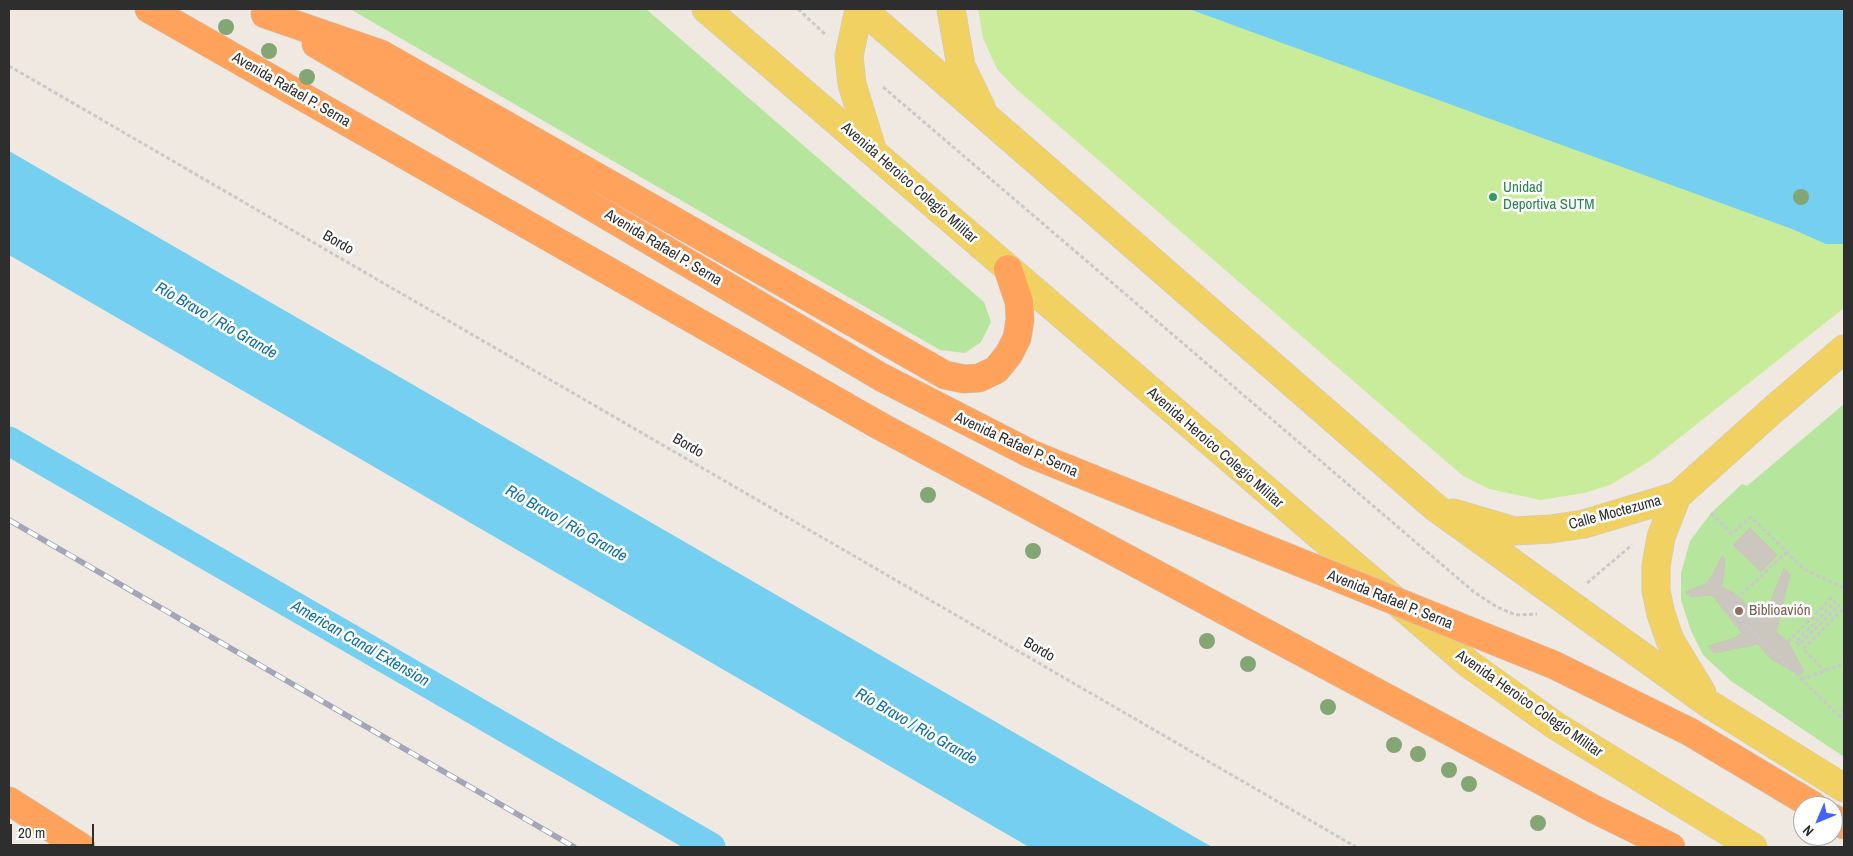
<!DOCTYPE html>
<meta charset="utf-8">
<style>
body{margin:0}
#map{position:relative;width:1853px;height:856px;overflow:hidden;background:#efe9e1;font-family:"Archivo Narrow",sans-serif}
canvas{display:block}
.frame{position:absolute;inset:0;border:10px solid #2e2e2e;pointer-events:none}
.north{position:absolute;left:1793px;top:796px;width:50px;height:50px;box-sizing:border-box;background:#fff;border:1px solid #ababab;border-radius:50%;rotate:225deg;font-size:14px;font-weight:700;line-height:20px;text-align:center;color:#2e2e2e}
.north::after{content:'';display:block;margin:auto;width:18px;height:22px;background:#4264fb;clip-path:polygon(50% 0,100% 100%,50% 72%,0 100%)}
.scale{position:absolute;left:10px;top:824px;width:84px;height:22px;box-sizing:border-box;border:2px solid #2e2e2e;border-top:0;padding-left:6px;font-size:15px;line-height:18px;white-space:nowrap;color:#2e2e2e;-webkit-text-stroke:4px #fff;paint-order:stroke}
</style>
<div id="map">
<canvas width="1853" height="856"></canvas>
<div class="frame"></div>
<div class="north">N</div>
<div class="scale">20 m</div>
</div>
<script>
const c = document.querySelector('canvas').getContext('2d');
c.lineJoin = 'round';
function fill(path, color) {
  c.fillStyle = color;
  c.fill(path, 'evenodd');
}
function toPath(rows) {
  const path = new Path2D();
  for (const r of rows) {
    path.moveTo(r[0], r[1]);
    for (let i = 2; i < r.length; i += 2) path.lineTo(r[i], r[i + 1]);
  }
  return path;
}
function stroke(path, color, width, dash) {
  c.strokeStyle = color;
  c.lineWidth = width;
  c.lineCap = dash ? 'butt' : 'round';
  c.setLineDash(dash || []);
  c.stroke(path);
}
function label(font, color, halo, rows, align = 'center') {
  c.font = font + ' "Archivo Narrow",sans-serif';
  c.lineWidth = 5;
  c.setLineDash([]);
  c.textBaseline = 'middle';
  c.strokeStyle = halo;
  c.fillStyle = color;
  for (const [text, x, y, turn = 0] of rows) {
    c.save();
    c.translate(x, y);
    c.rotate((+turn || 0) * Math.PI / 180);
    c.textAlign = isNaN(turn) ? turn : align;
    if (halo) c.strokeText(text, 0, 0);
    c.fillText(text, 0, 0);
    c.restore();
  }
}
fill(toPath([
 [350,9,646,9,984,302,991,322,981,342,965,353,940,350],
 [1844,404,1844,757,1731,681,1703,655,1691,631,1681,600,1681,573,1690,541,1711,513,1742,484,1747,486]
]), '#b6e59e');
fill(toPath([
 [978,9,1844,9,1844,308,1650,461,1610,485,1584,493,1541,500,1489,489,1463,476,1014,87,997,69,983,38]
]), '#c9ec9a');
fill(toPath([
 [1189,9,1844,9,1844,244,1826,244,1792,229],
 [9,151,1212,847,1029,847,9,255]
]), '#75cff0');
stroke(toPath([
 [9,441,711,847]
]), '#75cff0', 29);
const building = toPath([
 [1750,528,1777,555,1761,572,1733,545,1750,528],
 [1722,556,1725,559,1722,587,1734,593,1760,616,1769,606,1784,568,1790,574,1776,632,1788,642,1804,671,1800,675,1771,659,1758,644,1714,653,1708,646,1735,638,1742,633,1712,595,1691,597,1685,592,1705,584,1710,579,1722,556]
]);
fill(building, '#cbc7bf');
stroke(building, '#cbc5ba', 1);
const primary = toPath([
 [706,9,1469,664,1556,726,1753,847],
 [859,9,849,56,852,84,873,152],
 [862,9,1436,508,1709,704,1844,788],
 [951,9,961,66,981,107],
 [1677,496,1661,537,1656,566,1656,591,1661,614,1670,640,1702,693],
 [1453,513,1514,531,1551,529,1584,524,1677,496,1775,408,1844,349]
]);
const highway = toPath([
 [149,9,880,426,1594,809,1671,847],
 [265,14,381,54,945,375,964,379,979,378,996,370,1009,354,1017,338,1020,320,1019,302,1008,269],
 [316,44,696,268],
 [9,801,81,847],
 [1833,818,1844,825]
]);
stroke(primary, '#c9c9c9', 29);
stroke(highway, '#c9c9c9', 29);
stroke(toPath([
 [798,9,825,34],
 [9,66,1356,847],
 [883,87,1474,592,1497,607,1516,615,1537,614],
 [1711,513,1732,534,1751,517,1804,569,1844,588],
 [1787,552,1728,607,1844,721],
 [1587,583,1632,545],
 [1788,642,1831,598,1835,602,1796,642,1799,645,1839,605,1842,610,1803,649,1825,671],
 [1801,679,1844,664],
 [1840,718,1844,704]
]), '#c9c9c9', 3, [4, 2.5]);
stroke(primary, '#f2d163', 28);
stroke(highway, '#ffa35c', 28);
const rail = toPath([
 [9,520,574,847]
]);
stroke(rail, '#a3a6b8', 5.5);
stroke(rail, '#fff', 4, [11]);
const highwayBridge = toPath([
 [696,268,881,377,1031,454,1554,665,1690,732,1814,806]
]);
stroke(highwayBridge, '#c9c9c9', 29, []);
stroke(highwayBridge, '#ffa35c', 28);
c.fillStyle = '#84a574';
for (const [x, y] of [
 [226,27],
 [269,51],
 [307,77],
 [1801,197],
 [928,495],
 [1033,551],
 [1207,641],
 [1248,664],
 [1328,707],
 [1394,745],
 [1418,754],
 [1449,770],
 [1469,784],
 [1538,823]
]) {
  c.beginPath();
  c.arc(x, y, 8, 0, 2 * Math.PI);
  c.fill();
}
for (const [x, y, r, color] of [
 [1493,197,5,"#2e9e5b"],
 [1739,611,5,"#8d6e63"]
]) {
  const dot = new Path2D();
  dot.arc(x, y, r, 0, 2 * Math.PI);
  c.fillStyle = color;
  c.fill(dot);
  stroke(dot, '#fff', 2);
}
label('15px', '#2e2e2e', '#fff', [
 ["Avenida Rafael P. Serna",291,90,30],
 ["Avenida Heroico Colegio Militar",909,183,41],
 ["Bordo",338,243,30],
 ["Avenida Rafael P. Serna",663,248,31],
 ["Avenida Rafael P. Serna",1016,445,25],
 ["Bordo",688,446,30],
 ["Avenida Heroico Colegio Militar",1215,448,41],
 ["Calle Moctezuma",1615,513,-15],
 ["Avenida Rafael P. Serna",1390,600,22],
 ["Bordo",1039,650,30],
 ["Avenida Heroico Colegio Militar",1529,704,35]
]);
label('15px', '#27864d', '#fff', [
 ["Unidad",1503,188],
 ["Deportiva SUTM",1503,205]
], 'left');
label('15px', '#785e54', '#fff', [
 ["Biblioavión",1749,611]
], 'left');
label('italic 16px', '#0d6fa3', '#fff', [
 ["Río Bravo / Rio Grande",216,321,30],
 ["Río Bravo / Rio Grande",566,524,30],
 ["American Canal Extension",360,644,30],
 ["Río Bravo / Rio Grande",916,727,30]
]);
</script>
